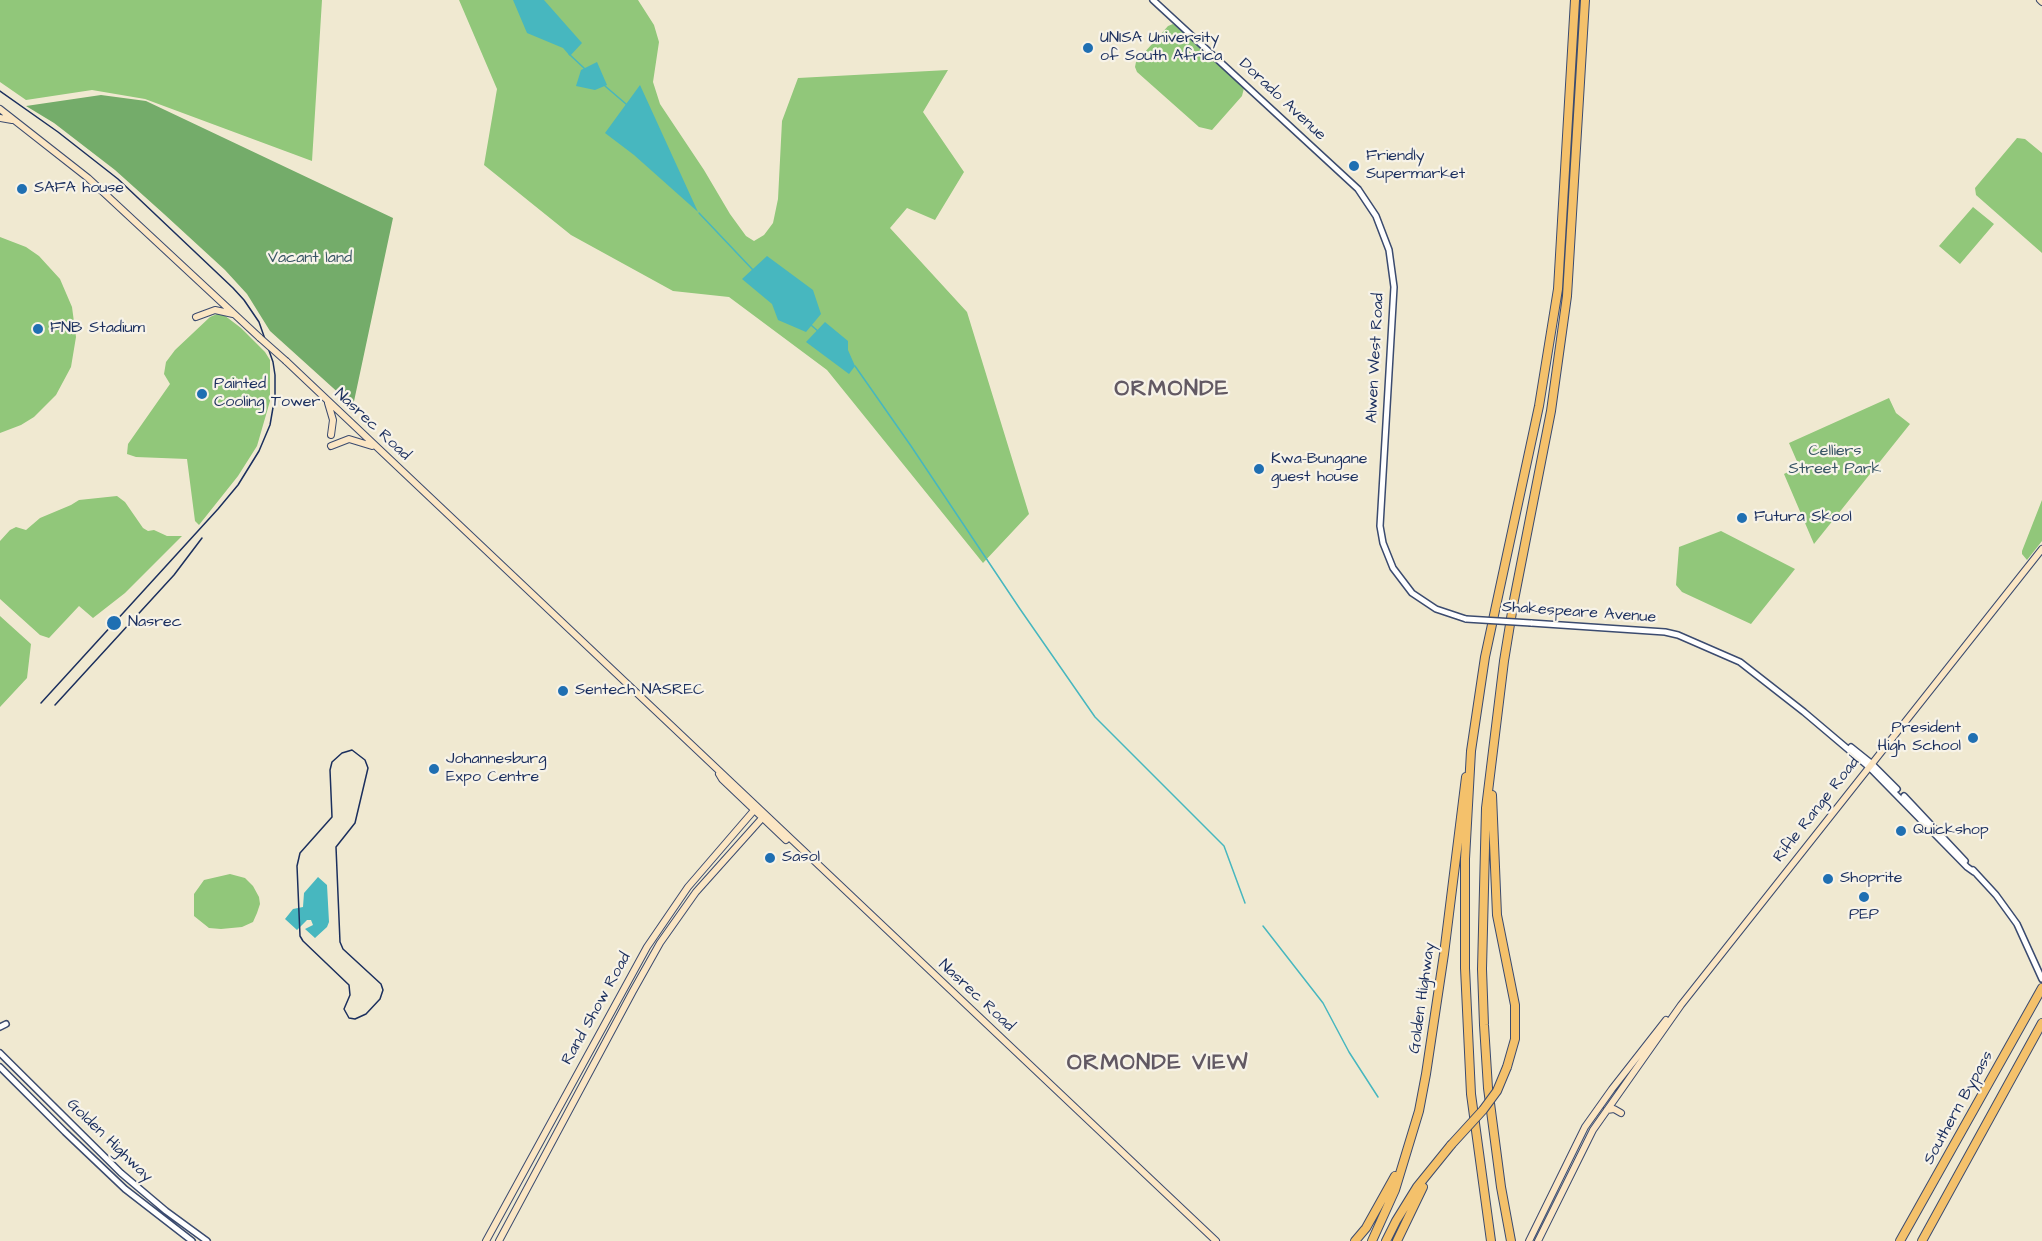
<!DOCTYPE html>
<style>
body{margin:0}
canvas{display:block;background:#f0e9d1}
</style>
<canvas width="2042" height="1241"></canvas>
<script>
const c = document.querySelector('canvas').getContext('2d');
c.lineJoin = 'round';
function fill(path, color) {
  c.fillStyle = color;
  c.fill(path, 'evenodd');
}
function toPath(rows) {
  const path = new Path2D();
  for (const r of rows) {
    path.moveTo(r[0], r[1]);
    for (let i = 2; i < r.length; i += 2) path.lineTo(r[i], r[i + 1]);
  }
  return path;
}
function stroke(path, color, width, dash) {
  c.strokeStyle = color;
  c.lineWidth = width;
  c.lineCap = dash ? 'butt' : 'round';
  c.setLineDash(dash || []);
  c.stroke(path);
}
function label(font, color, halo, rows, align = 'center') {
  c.font = font + ' "Architects Daughter",sans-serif';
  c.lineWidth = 4.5;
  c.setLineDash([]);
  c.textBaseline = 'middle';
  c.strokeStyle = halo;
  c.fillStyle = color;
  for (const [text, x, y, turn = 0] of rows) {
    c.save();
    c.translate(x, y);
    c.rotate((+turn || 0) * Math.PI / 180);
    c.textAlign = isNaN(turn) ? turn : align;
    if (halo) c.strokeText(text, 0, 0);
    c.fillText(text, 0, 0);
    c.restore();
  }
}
fill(toPath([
 [0,0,322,0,312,161,145,99,92,90,26,100,0,82],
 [459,0,638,0,654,25,659,42,653,82,660,104,704,170,730,214,746,236,754,241,764,235,773,223,778,199,782,121,798,78,948,70,923,112,964,172,935,220,907,208,890,228,967,312,1029,514,983,563,827,370,729,297,673,291,571,235,484,165,497,89],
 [1173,24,1179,28,1244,88,1242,96,1212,130,1199,127,1137,72,1135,67,1136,62,1168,26],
 [2017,138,2025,139,2042,153,2042,253,1976,195,1975,188],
 [1973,207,1994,224,1960,264,1939,246],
 [0,237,26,247,39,256,60,279,72,307,76,337,71,367,56,395,34,417,21,425,0,433],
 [217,314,224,315,241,328,265,352,270,360,270,401,257,446,238,476,199,525,195,521,187,459,136,457,127,454,128,444,170,384,164,374,166,362,175,350,210,317],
 [1889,398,1896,413,1910,424,1814,544,1784,474,1799,466,1789,443],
 [117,496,125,502,143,528,148,531,154,530,167,536,182,536,125,593,93,618,79,606,49,638,40,635,0,599,0,541,10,530,16,527,26,530,40,518,71,505,79,500],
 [2042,500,2042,541,2027,560,2022,554,2022,551],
 [1721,531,1795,569,1751,624,1682,592,1676,585,1679,547],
 [0,616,31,644,27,678,0,707],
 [230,874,245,878,253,886,259,897,260,904,257,913,253,922,242,927,221,929,209,928,194,916,194,894,204,880]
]), '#91c77a');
fill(toPath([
 [101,95,146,101,393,218,353,406,270,331,247,294,225,270,164,214,115,170,54,123,26,106]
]), '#74ac6a');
fill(toPath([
 [513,0,544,0,582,43,570,56,563,48,527,33],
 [597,62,607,85,595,90,576,86,581,70],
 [640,85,698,212,634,155,605,133],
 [767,256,813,290,821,314,806,332,778,320,772,304,742,279],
 [825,322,848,341,848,350,855,366,849,374,806,342],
 [318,877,327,885,329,922,327,927,315,938,305,929,313,925,311,920,307,920,297,930,285,919,293,909,303,907,304,893]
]), '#47b7bf');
stroke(toPath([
 [569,54,585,69],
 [605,86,626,104],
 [699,213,753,270],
 [811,325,819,332],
 [855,366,911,446,1020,609,1095,717,1224,846,1245,903],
 [1263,926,1323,1003,1349,1052,1378,1097]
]), '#47b7bf', 1.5);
const tertiary = toPath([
 [1153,0,1358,189,1376,216,1389,250,1394,287,1380,526,1383,543,1393,568,1412,593,1436,609,1466,619],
 [1531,623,1665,632,1678,635,1740,662,1804,712,1869,767,1967,867,1974,872],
 [1851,747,1871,763,1897,789],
 [1904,796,1965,861],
 [1973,870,1996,895,2017,924,2042,979],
 [0,1027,6,1024],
 [0,1053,121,1173,166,1211,207,1241],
 [0,1067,65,1132,125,1189,192,1241]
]);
const secondary = toPath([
 [2040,0,2042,2],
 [0,109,88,178,260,338],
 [0,118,12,120],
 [196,317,215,310,233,314],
 [286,361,1216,1241],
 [328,403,333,420,331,435],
 [331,446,349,439,372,446],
 [719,774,722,779,786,840],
 [1607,1110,1614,1109,1621,1113],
 [486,1241,647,947,688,887,756,808],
 [499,1241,633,991,660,943,696,892,764,816],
 [1529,1241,1585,1127,1612,1089,1666,1020],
 [1538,1241,1593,1130,1681,1005,2042,549]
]);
const motorway = toPath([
 [1492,795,1497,915,1515,1005,1515,1039,1507,1067],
 [1355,1241,1366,1228,1395,1176],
 [1372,1241,1395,1190,1419,1111,1426,1074,1444,954,1466,777],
 [1386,1241,1396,1221,1417,1187,1451,1145],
 [1397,1241,1423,1187],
 [1491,1241,1471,1094,1465,968,1465,859,1471,751,1485,657,1539,406,1558,289,1575,0],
 [1511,1241,1501,1187,1488,1088,1484,1025,1482,969,1486,808,1504,661,1514,600,1551,411,1567,296,1585,0],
 [1900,1241,2042,988],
 [1922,1241,2042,1023]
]);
stroke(tertiary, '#3b4b6f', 8);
stroke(secondary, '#3b4b6f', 8);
stroke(motorway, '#3b4b6f', 10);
stroke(tertiary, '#fff', 5);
stroke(secondary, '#fbe6c4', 6);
stroke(motorway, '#f4c16b', 8);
stroke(toPath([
 [0,91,58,132,118,179,233,288,244,300,259,322,273,362,275,375,275,396,270,425,259,451,238,485,218,509,41,703],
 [55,705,174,575,202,538],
 [352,750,365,760,368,768,355,823,336,847,340,942,343,949,381,984,383,990,380,999,366,1014,355,1019,349,1018,344,1009,350,995,349,985,303,941,300,936,297,866,300,853,332,817,330,770,332,762,342,753,352,750]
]), '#1b2f5e', 1.5);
const tertiaryBridge = toPath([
 [1466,619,1531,623]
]);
const secondaryBridge = toPath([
 [260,338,286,361]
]);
const motorwayBridge = toPath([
 [1451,1145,1483,1110,1497,1091,1507,1067]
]);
stroke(tertiaryBridge, '#3b4b6f', 8, []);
stroke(secondaryBridge, '#3b4b6f', 8, []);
stroke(motorwayBridge, '#3b4b6f', 10, []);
stroke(tertiaryBridge, '#fff', 5);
stroke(secondaryBridge, '#fbe6c4', 6);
stroke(motorwayBridge, '#f4c16b', 8);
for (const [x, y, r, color] of [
 [1088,48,6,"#1f6fb2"],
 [1354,166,6,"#1f6fb2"],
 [22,189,6,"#1f6fb2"],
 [38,329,6,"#1f6fb2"],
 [202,394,6,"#1f6fb2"],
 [1259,469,6,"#1f6fb2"],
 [1742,518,6,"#1f6fb2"],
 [114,623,8,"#1f6fb2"],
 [563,691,6,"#1f6fb2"],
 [1973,738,6,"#1f6fb2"],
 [434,769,6,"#1f6fb2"],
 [1901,831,6,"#1f6fb2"],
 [770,858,6,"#1f6fb2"],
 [1828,879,6,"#1f6fb2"],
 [1864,897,6,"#1f6fb2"]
]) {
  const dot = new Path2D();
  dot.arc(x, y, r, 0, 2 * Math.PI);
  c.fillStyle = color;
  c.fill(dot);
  stroke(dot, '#f7f3e8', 2);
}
label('16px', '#1b2f5e', '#f7f3e8', [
 ["UNISA University",1100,39],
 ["of South Africa",1100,57],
 ["Friendly",1366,157],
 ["Supermarket",1366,175],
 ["SAFA house",34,189],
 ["FNB Stadium",50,329],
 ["Painted",214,385],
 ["Cooling Tower",214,403],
 ["Kwa-Bungane",1271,460],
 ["guest house",1271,478],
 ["Futura Skool",1754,518],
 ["Nasrec",128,623],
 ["Sentech NASREC",575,691],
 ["President",1961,729,"right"],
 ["High School",1961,747,"right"],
 ["Johannesburg",446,760],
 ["Expo Centre",446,778],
 ["Quickshop",1913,831],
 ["Sasol",782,858],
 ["Shoprite",1840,879],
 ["PEP",1864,916,"center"]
], 'left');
label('16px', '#1b2f5e', '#f7f3e8', [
 ["Dorado Avenue",1282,100,43],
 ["Alwen West Road",1376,358,-87],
 ["Nasrec Road",372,425,43],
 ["Shakespeare Avenue",1579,613,4],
 ["Rifle Range Road",1817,810,-52],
 ["Nasrec Road",976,996,43],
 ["Golden Highway",1423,998,-82],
 ["Rand Show Road",597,1009,-61],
 ["Southern Bypass",1959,1108,-61],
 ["Golden Highway",109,1141,44]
]);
label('16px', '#385565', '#f7f3e8', [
 ["Vacant land",310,259],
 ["Celliers",1835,452],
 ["Street Park",1835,470]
]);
c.letterSpacing = '1.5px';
label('bold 22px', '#625963', '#f7f3e8', [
 ["ORMONDE",1172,390],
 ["ORMONDE VIEW",1158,1064]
]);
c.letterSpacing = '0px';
</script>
